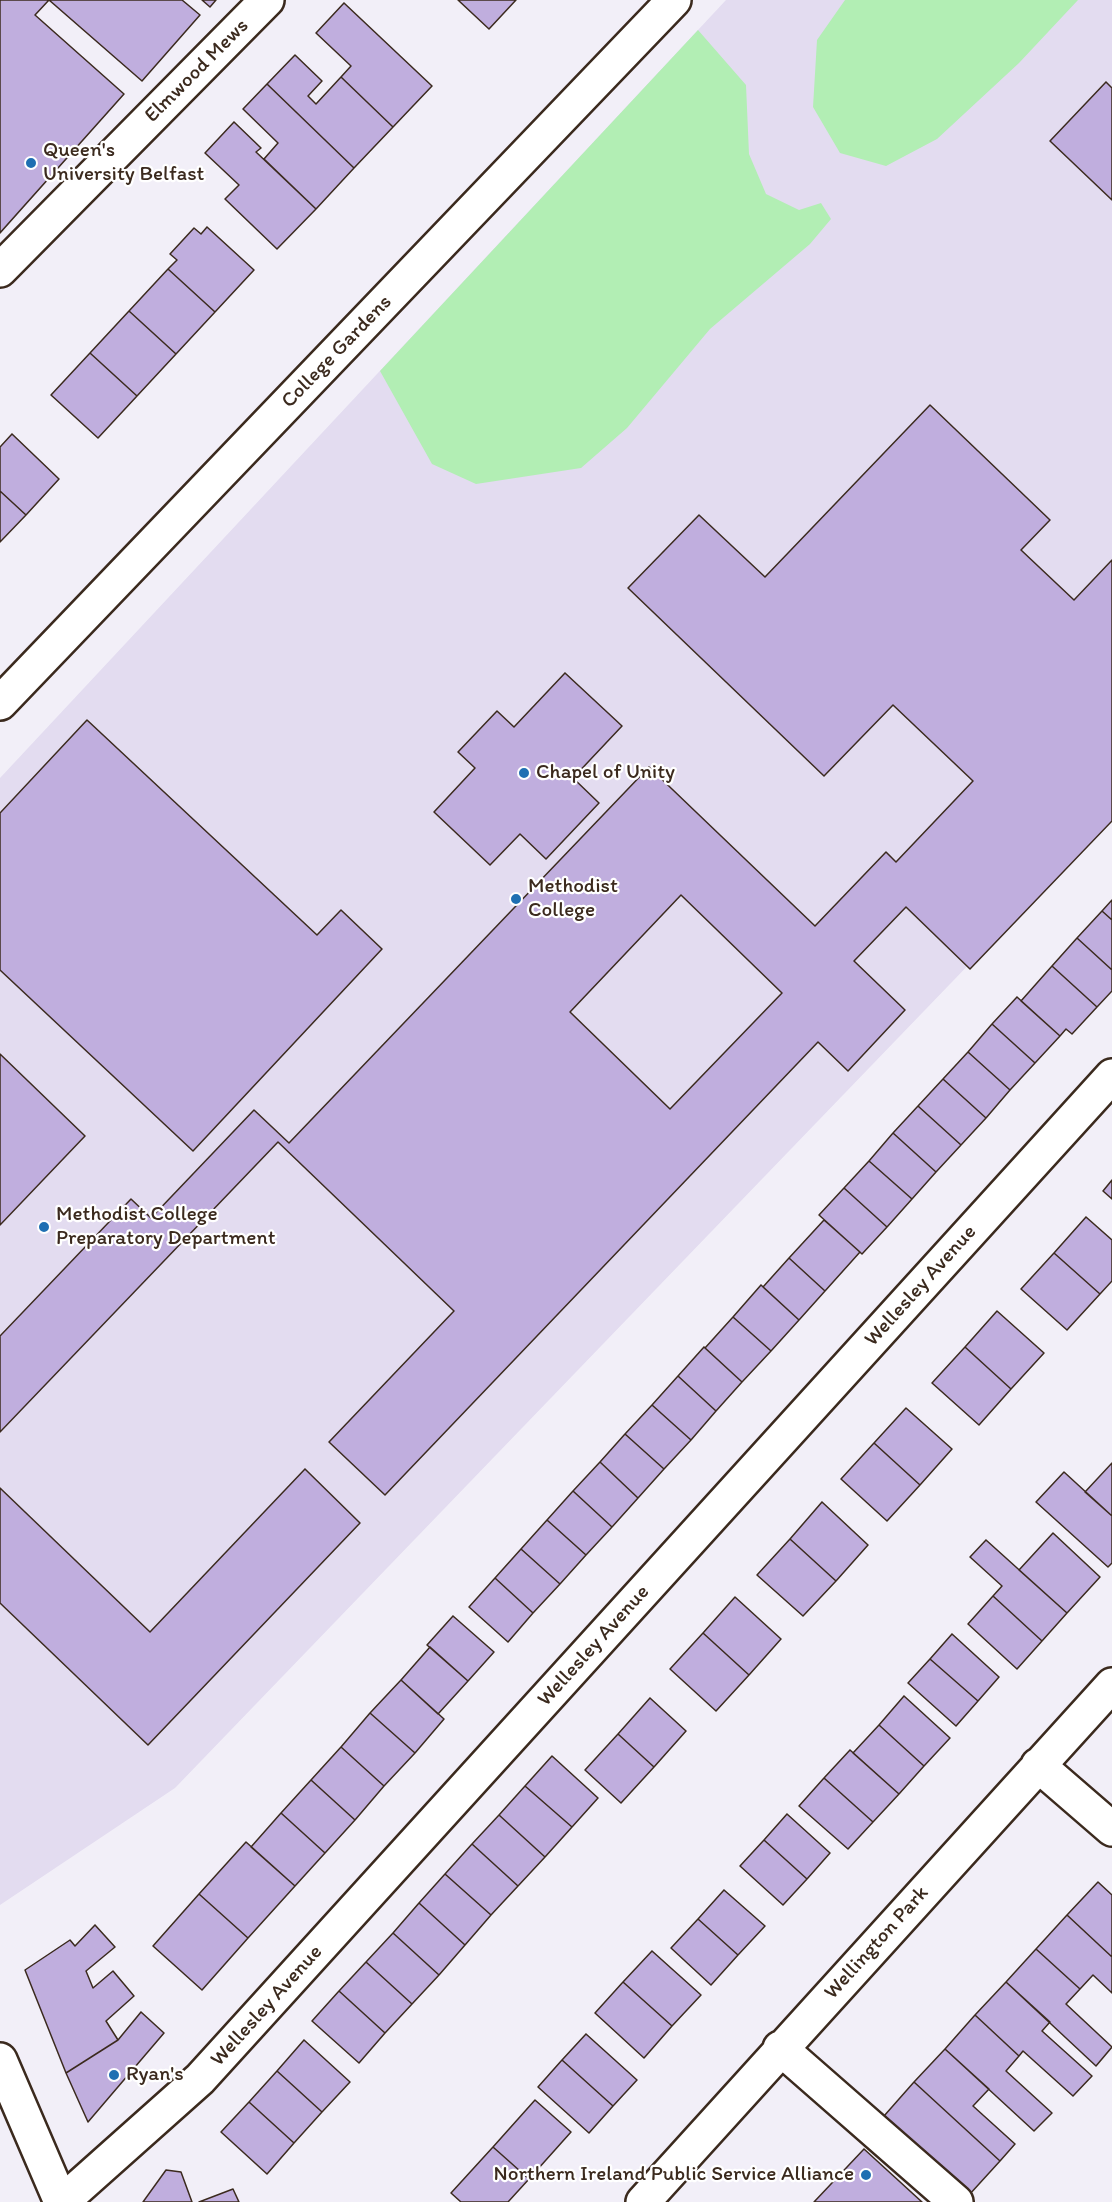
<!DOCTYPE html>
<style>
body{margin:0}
canvas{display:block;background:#f2eff8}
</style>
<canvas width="1112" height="2202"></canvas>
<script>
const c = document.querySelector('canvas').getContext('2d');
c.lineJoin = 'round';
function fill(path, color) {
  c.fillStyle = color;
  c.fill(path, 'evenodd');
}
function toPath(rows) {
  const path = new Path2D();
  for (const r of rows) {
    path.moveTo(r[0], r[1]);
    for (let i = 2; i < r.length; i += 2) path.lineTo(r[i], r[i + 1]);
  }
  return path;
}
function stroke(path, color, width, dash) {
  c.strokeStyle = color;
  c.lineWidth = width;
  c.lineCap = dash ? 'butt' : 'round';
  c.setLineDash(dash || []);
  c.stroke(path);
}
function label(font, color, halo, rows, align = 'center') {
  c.font = font + ' Itim,sans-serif';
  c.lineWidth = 4.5;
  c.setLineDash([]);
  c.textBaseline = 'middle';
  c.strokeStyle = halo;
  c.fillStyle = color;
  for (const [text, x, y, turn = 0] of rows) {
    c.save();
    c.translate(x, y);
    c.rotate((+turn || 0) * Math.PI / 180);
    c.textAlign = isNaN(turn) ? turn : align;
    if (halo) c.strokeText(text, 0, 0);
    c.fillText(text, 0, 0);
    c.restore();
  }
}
fill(toPath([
 [726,0,1112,0,1112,816,175,1788,0,1905,0,778]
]), '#e3dcf0');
fill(toPath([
 [845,0,1078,0,1019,63,937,139,886,166,840,153,813,107,817,40],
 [698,30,746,85,749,154,766,194,799,210,821,203,831,219,810,244,710,329,627,428,581,468,476,484,432,464,380,371]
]), '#b2eeb4');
const building = toPath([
 [0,0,49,0,35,15,124,94,0,233,0,0],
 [49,0,182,0,200,15,142,81,49,0],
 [202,0,216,0,210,7,202,0],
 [458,0,516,0,489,29,458,0],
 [344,3,432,86,393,127,341,77,351,66,316,33,344,3],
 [295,55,322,81,308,96,316,104,341,77,393,127,354,168,267,84,295,55],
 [1106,82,1112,88,1112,200,1050,141,1106,82],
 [267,84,354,168,316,209,264,159,278,143,243,109,267,84],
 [234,122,261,148,256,152,316,209,277,249,225,199,239,185,205,153,234,122],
 [207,227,254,270,215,312,168,269,177,260,170,254,194,228,201,234,207,227],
 [168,269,215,312,176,354,129,311,168,269],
 [129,311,176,354,137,396,90,353,129,311],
 [90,353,137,396,98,438,51,395,90,353],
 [930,405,1050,520,1021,550,1074,600,1112,560,1112,821,970,969,906,907,854,961,905,1010,848,1071,818,1042,385,1495,329,1442,454,1311,278,1142,0,1432,0,1336,131,1199,151,1218,254,1110,289,1143,649,767,815,926,886,852,896,862,973,781,893,705,824,776,628,588,699,515,765,577,930,405],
 [681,895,782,993,670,1109,570,1012,681,895],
 [12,434,59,479,26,515,0,491,0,447,12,434],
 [0,491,26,515,0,542,0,491],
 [565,673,622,726,573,778,599,803,546,859,520,834,490,865,434,812,475,768,458,752,497,711,514,727,565,673],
 [87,720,317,935,341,910,382,949,193,1151,0,970,0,813,87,720],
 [1112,900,1112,920,1102,911,1112,900],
 [1102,911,1112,920,1112,970,1077,938,1102,911],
 [1077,938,1112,970,1112,991,1097,1007,1052,966,1077,938],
 [1052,966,1097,1007,1072,1034,1066,1029,1060,1036,1021,1001,1052,966],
 [1017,997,1060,1036,1035,1063,992,1024,1017,997],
 [992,1024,1035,1063,1010,1090,968,1052,992,1024],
 [968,1052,1010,1090,986,1118,943,1079,968,1052],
 [0,1054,85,1136,0,1225,0,1054],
 [943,1079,986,1118,961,1145,918,1106,943,1079],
 [918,1106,961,1145,936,1172,893,1133,918,1106],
 [893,1133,936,1172,912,1199,869,1161,893,1133],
 [869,1161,912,1199,887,1227,844,1188,869,1161],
 [1112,1180,1112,1199,1103,1191,1112,1180],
 [844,1188,887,1227,862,1254,819,1215,844,1188],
 [1086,1217,1112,1240,1112,1281,1100,1294,1054,1253,1086,1217],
 [824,1220,860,1252,825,1291,789,1258,824,1220],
 [1054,1253,1100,1294,1067,1330,1021,1289,1054,1253],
 [789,1258,825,1291,799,1320,763,1287,789,1258],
 [761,1285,799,1320,771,1351,733,1317,761,1285],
 [997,1311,1044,1353,1011,1389,965,1347,997,1311],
 [733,1317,771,1351,742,1382,705,1348,733,1317],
 [704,1347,742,1382,716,1411,678,1376,704,1347],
 [965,1347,1011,1389,979,1425,932,1383,965,1347],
 [678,1376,716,1411,691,1440,652,1405,678,1376],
 [652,1405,691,1440,664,1469,625,1434,652,1405],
 [906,1408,952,1449,920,1485,874,1443,906,1408],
 [625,1434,664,1469,638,1498,600,1462,625,1434],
 [874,1443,920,1485,887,1521,841,1479,874,1443],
 [600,1462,638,1498,612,1527,573,1491,600,1462],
 [1112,1463,1112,1516,1085,1492,1112,1463],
 [305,1469,360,1523,148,1745,0,1603,0,1488,150,1632,305,1469],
 [1064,1472,1112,1516,1112,1563,1108,1567,1036,1502,1064,1472],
 [573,1491,612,1527,586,1555,547,1520,573,1491],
 [822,1502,868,1545,836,1581,790,1539,822,1502],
 [547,1520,586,1555,560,1584,521,1549,547,1520],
 [1053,1533,1100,1577,1067,1613,1019,1570,1053,1533],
 [790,1539,836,1581,803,1616,757,1575,790,1539],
 [986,1540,1067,1613,1042,1641,993,1596,1002,1586,970,1557,986,1540],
 [521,1549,560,1584,533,1613,495,1578,521,1549],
 [495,1578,533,1613,508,1642,469,1607,495,1578],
 [993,1596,1042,1641,1017,1669,968,1624,993,1596],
 [735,1597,781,1639,749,1675,703,1633,735,1597],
 [453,1616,494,1652,468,1681,427,1645,453,1616],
 [703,1633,749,1675,716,1711,670,1669,703,1633],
 [952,1634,999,1677,978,1701,930,1659,952,1634],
 [430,1647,468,1681,438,1714,401,1680,430,1647],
 [930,1659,978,1701,956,1726,908,1683,930,1659],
 [401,1680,444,1719,415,1753,370,1713,401,1680],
 [904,1696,950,1738,924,1766,879,1725,904,1696],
 [650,1698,686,1731,654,1767,618,1734,650,1698],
 [370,1713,415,1753,384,1786,341,1747,370,1713],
 [879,1725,924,1766,899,1794,853,1753,879,1725],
 [618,1734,654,1767,621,1803,585,1770,618,1734],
 [341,1747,384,1786,355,1820,311,1780,341,1747],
 [850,1750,899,1794,873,1822,824,1778,850,1750],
 [552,1756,598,1798,572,1827,525,1786,552,1756],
 [824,1778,873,1822,848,1849,799,1806,824,1778],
 [311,1780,355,1820,325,1853,281,1813,311,1780],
 [525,1786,572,1827,545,1857,499,1815,525,1786],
 [281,1813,325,1853,295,1886,251,1847,281,1813],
 [787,1814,830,1853,807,1879,764,1840,787,1814],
 [499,1815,545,1857,518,1886,472,1844,499,1815],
 [764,1840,807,1879,783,1905,740,1866,764,1840],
 [246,1842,295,1886,248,1938,199,1894,246,1842],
 [472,1844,518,1886,491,1915,445,1874,472,1844],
 [445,1874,491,1915,465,1945,419,1903,445,1874],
 [1098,1882,1112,1895,1112,1957,1067,1915,1098,1882],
 [724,1890,765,1926,738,1955,698,1919,724,1890],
 [199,1894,248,1938,202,1990,153,1946,199,1894],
 [419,1903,465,1945,439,1975,393,1933,419,1903],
 [1067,1915,1112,1957,1112,1993,1093,1975,1080,1989,1036,1949,1067,1915],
 [698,1919,738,1955,711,1985,671,1948,698,1919],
 [95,1925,115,1947,86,1971,93,1988,113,1971,134,1996,106,2021,118,2040,66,2073,25,1970,70,1940,75,1946,95,1925],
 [393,1933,439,1975,412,2004,366,1962,393,1933],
 [1036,1949,1080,1989,1066,2004,1112,2047,1096,2066,1006,1982,1036,1949],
 [652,1951,701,1995,672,2026,623,1982,652,1951],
 [366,1962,412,2004,385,2033,339,1991,366,1962],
 [623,1982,672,2026,644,2058,595,2013,623,1982],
 [1006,1982,1050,2022,1042,2031,1092,2076,1073,2096,1023,2051,1019,2056,975,2015,1006,1982],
 [339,1991,385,2033,359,2063,312,2021,339,1991],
 [141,2012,164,2033,88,2122,66,2073,118,2040,141,2012],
 [975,2015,1019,2056,1006,2071,1052,2113,1034,2131,945,2049,975,2015],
 [586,2034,637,2080,613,2106,562,2060,586,2034],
 [304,2040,350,2082,322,2112,277,2071,304,2040],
 [945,2049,989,2089,973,2106,1015,2144,1000,2161,914,2082,945,2049],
 [562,2060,613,2106,589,2133,538,2087,562,2060],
 [277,2071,322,2112,294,2143,249,2102,277,2071],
 [914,2082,1000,2161,969,2195,884,2116,914,2082],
 [535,2100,571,2132,529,2179,493,2147,535,2100],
 [249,2102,294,2143,267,2174,221,2132,249,2102],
 [493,2147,529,2179,508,2202,461,2202,451,2193,493,2147],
 [864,2149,922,2202,814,2202,864,2149],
 [166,2170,181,2172,192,2202,143,2202,166,2170],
 [233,2189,239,2202,199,2202,233,2189]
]);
fill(building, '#c0aede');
stroke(building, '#3b2a1e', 1.5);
const minor = toPath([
 [0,270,267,0],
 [0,703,674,0],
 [1038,1765,1112,1829],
 [780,2048,956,2202],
 [62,2202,200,2079,1112,1076],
 [643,2202,1112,1685]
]);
const major = toPath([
 [0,2060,61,2202]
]);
stroke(minor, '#3b2a1e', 38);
stroke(major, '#3b2a1e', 38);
stroke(minor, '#fff', 33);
stroke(major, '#fff', 33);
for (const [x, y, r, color] of [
 [31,163,6,"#1f6fb2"],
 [524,773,6,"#1f6fb2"],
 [516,899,6,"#1f6fb2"],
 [44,1227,6,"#1f6fb2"],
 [114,2075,6,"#1f6fb2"],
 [866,2175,6,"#1f6fb2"]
]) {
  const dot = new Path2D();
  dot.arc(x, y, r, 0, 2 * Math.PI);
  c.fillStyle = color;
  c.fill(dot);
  stroke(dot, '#fff', 2);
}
label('21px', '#3b2a1e', '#fff', [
 ["Elmwood Mews",197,71,-45],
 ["College Gardens",337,352,-46],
 ["Wellesley Avenue",921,1286,-48],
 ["Wellesley Avenue",594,1646,-48],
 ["Wellington Park",877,1943,-48],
 ["Wellesley Avenue",267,2006,-48]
]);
label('21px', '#3b2a1e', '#fff', [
 ["Queen's",43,151],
 ["University Belfast",43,175],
 ["Chapel of Unity",536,773],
 ["Methodist",528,887],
 ["College",528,911],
 ["Methodist College",56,1215],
 ["Preparatory Department",56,1239],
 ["Ryan's",126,2075],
 ["Northern Ireland Public Service Alliance",854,2175,"right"]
], 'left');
</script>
